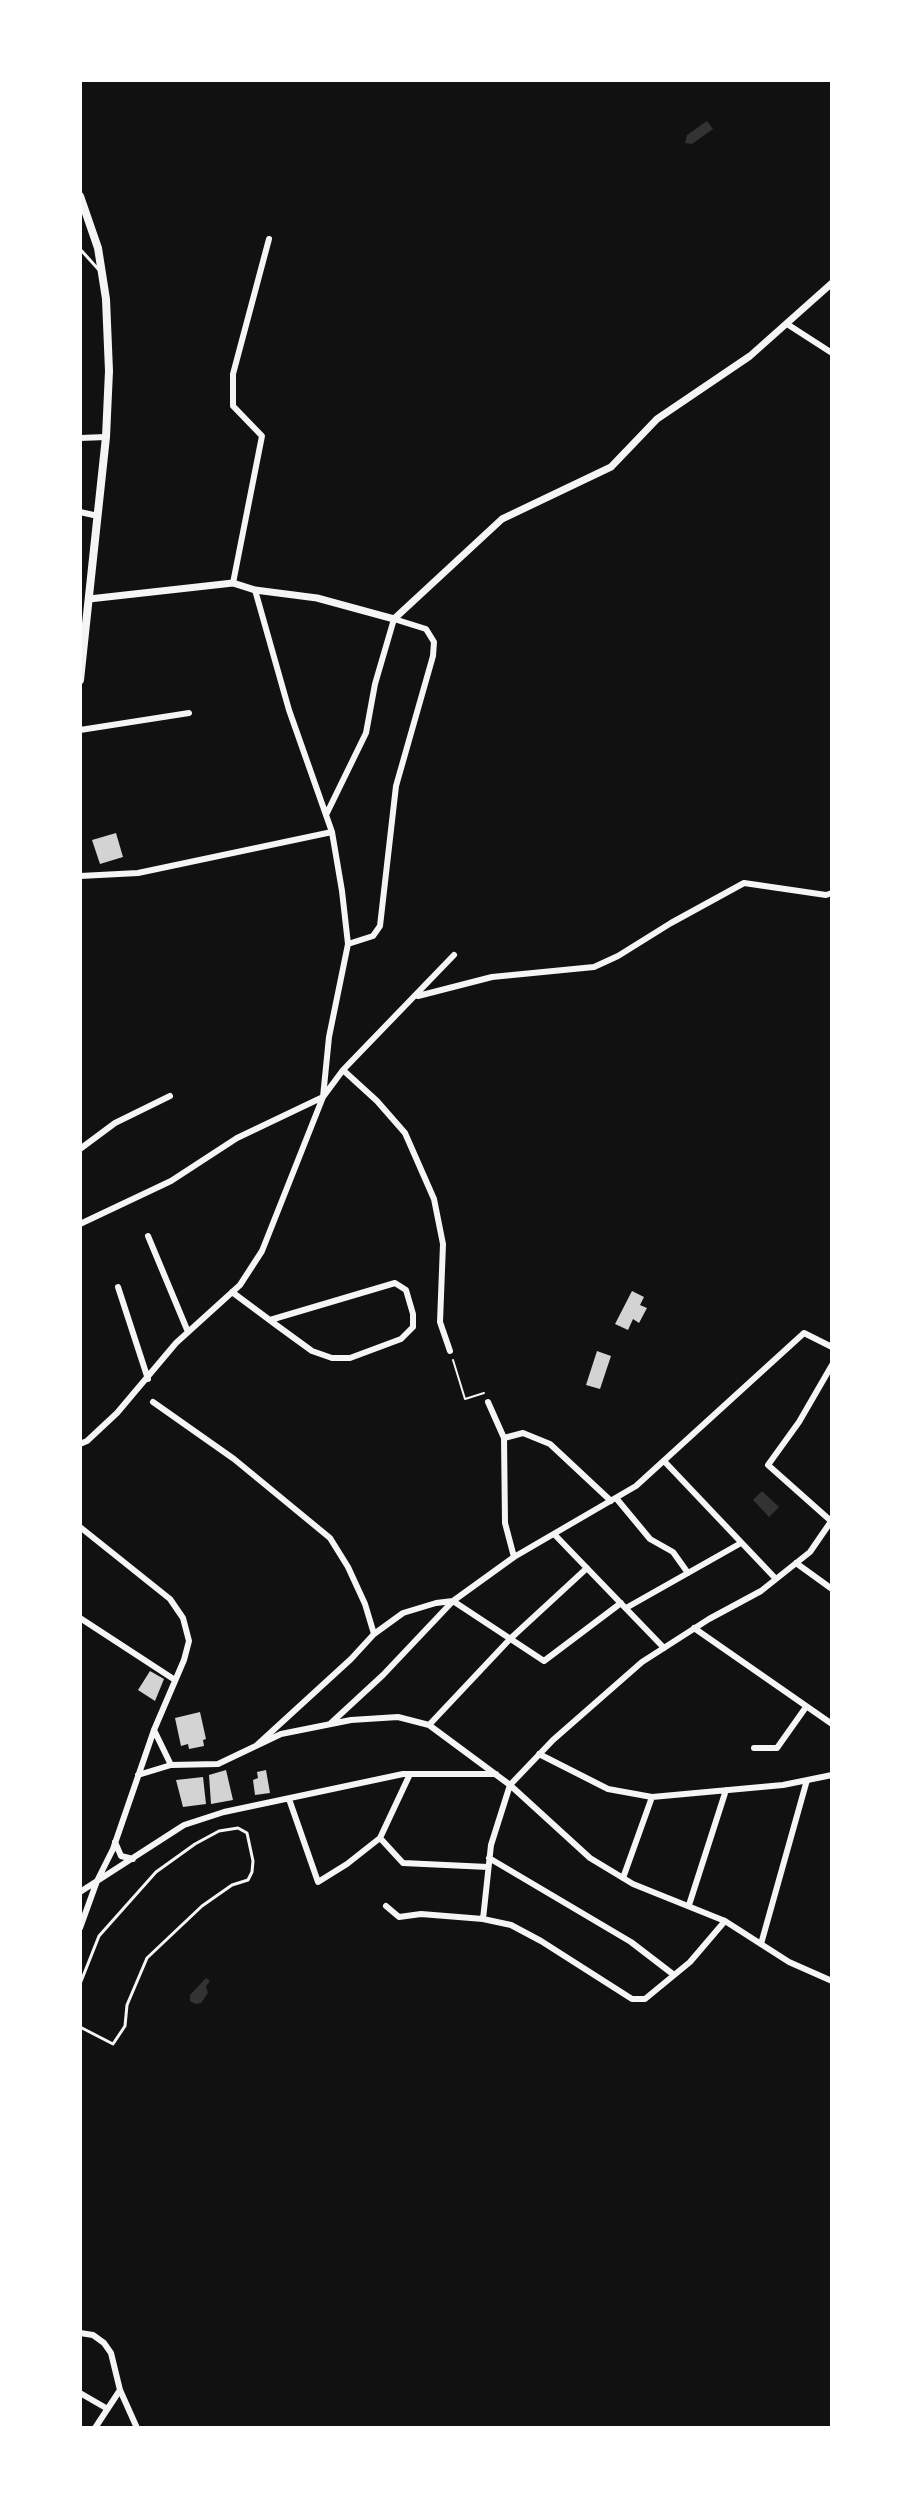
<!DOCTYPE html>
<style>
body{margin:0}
#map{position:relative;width:912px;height:2508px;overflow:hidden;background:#111;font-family:Barlow,sans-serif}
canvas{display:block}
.frame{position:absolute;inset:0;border:82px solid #fff;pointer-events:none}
</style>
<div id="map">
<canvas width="912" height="2508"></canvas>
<div class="frame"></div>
</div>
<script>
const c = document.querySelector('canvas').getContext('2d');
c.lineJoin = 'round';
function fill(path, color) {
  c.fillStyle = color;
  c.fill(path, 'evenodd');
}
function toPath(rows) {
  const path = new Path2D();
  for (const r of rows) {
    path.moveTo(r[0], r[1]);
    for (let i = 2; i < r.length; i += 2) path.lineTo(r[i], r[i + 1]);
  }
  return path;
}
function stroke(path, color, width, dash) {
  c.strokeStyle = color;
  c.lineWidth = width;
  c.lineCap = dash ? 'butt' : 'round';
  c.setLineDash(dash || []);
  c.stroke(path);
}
fill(toPath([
 [707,121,713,129,692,144,685,143,687,135],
 [762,1491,779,1507,769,1517,753,1500],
 [206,1978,210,1981,206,1986,208,1993,201,2003,195,2004,190,2001,190,1995]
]), '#333');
fill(toPath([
 [116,833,123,857,100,864,92,840],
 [632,1291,644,1297,640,1305,647,1308,639,1323,633,1319,628,1330,615,1324],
 [597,1351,611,1356,600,1389,586,1385],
 [150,1671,164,1679,155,1701,138,1690],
 [200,1712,206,1739,203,1740,204,1746,189,1749,188,1744,181,1746,175,1718],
 [226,1770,233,1800,211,1804,209,1775],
 [266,1770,270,1793,255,1795,253,1780,258,1778,257,1772],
 [203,1777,206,1804,183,1807,176,1780]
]), '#d3d3d3');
stroke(toPath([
 [453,1360,465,1399,484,1393]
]), '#f5f5f5', 2);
stroke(toPath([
 [80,249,99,270],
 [80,1984,99,1936,156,1872,195,1844,219,1831,238,1828,247,1833,253,1861,252,1872,248,1880,232,1885,202,1906,147,1958,127,2005,125,2026,113,2044,80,2027]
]), '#f5f5f5', 3);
stroke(toPath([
 [787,324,832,353],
 [80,438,106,437],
 [80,512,98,516],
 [233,583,262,436,233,406,233,374,269,239],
 [80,730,189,713],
 [326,815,366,733,375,684,394,619,426,629,434,642,433,656,396,786,380,926,373,936,348,944],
 [80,876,138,873,332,832],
 [418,996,492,977,594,967,618,956,671,923,744,883,826,895,832,893],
 [343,1070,377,1101,405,1133,434,1199,443,1244,440,1322,450,1351],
 [80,1149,115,1123,170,1096],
 [80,1224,171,1181,237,1138,323,1097,343,1070,454,955],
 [148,1236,188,1332],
 [118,1287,148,1379],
 [232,1292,279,1327,312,1351,332,1358,350,1358,401,1339,413,1327,413,1314,406,1290,395,1283,270,1320],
 [153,1402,234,1459,330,1538,348,1567,365,1604,374,1634],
 [488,1402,504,1438],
 [80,1444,87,1441,117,1413,176,1343,240,1285,262,1251,323,1097,329,1037,348,944,342,891,332,832,289,710,255,590],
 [664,1461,776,1579],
 [616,1498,650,1539,673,1552,688,1573],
 [831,1521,768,1465,799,1422,832,1365],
 [80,1527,170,1599,183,1618,189,1641,184,1660,154,1730,113,1849,97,1881,80,1928],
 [554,1534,664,1648],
 [514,1557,505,1523,504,1438,523,1433,550,1444,611,1501],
 [796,1563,832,1589],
 [453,1601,544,1661,621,1603],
 [626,1608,741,1543],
 [80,1618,175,1680],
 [694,1628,832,1724],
 [331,1723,383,1675,453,1601,514,1557,636,1486,804,1333,832,1347],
 [429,1725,510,1639,587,1568],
 [154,1730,171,1765,218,1764,281,1734,351,1720,398,1717,429,1725,510,1785,590,1858,633,1884,725,1921,789,1962,832,1981],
 [257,1745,351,1659,374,1634,403,1613,436,1603,453,1601],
 [754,1748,777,1748,806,1707],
 [539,1754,608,1789,652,1797,783,1785,832,1775],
 [138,1775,171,1765],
 [289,1799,318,1882,347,1864,380,1838,410,1774],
 [380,1838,403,1863,488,1867],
 [115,1842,121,1856,133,1859],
 [489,1858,631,1942,674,1975],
 [623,1878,652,1797],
 [80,1892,184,1825,224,1812,403,1774,496,1774],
 [689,1905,726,1790],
 [386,1906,399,1917,421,1914,483,1919,511,1925,541,1941,632,1999,645,1999,690,1962,725,1921],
 [483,1919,491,1845,510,1785,553,1740,642,1662,709,1619,761,1591,810,1552,832,1520],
 [761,1944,807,1780],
 [80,2333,93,2335,104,2343,111,2353,120,2390,137,2428],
 [80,2393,106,2408],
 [95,2428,120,2390]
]), '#f5f5f5', 6);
stroke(toPath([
 [89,599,233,583,255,590,317,598,394,619,502,519,611,467,657,419,750,356,832,283]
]), '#f5f5f5', 7);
stroke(toPath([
 [80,196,98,248,106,299,109,371,106,437,80,680]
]), '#f5f5f5', 8);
</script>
